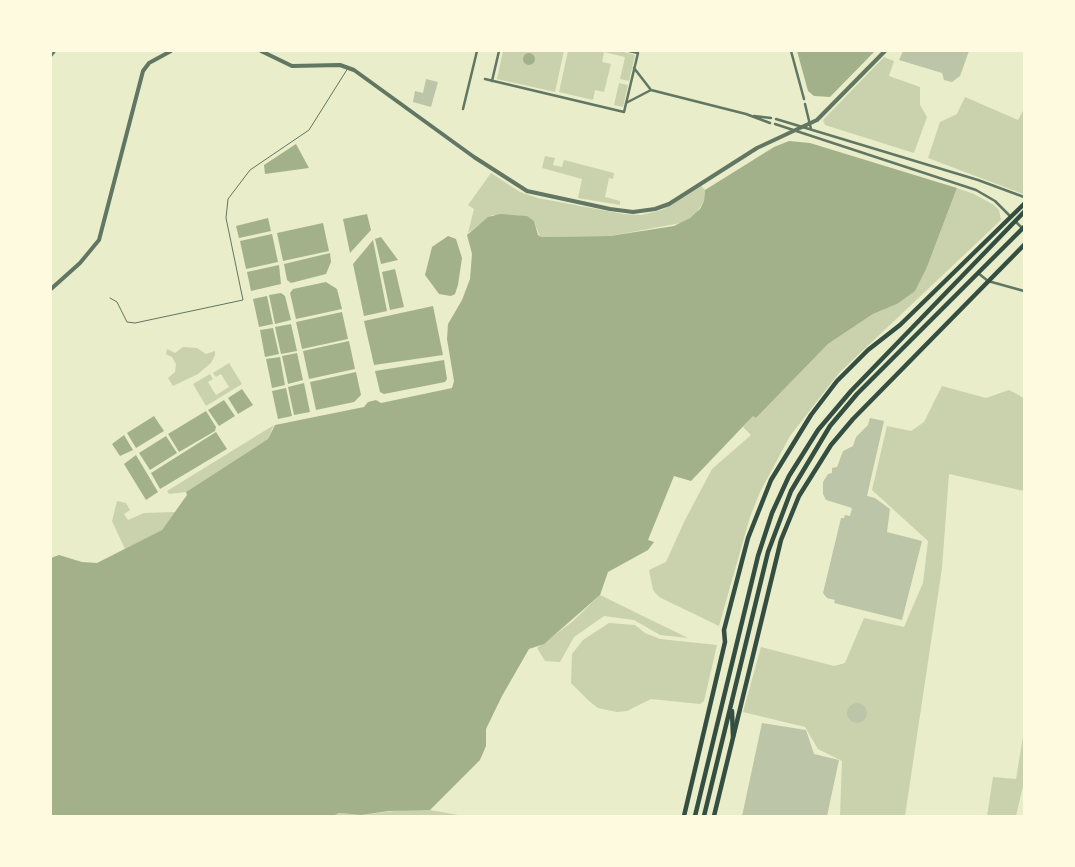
<!DOCTYPE html>
<style>
body{margin:0}
#map{position:relative;width:1075px;height:867px;overflow:hidden;background:#e9edc9;font-family:Commissioner,sans-serif}
canvas{display:block}
.frame{position:absolute;inset:0;border:52px solid #fefae0;pointer-events:none}
</style>
<div id="map">
<canvas width="1075" height="867"></canvas>
<div class="frame"></div>
</div>
<script>
const c = document.querySelector('canvas').getContext('2d');
c.lineJoin = 'round';
function fill(path, color) {
  c.fillStyle = color;
  c.fill(path, 'evenodd');
}
function toPath(rows) {
  const path = new Path2D();
  for (const r of rows) {
    if (r.length === 3) {
      path.moveTo(r[0] + r[2], r[1]);
      path.arc(r[0], r[1], r[2], 0, 2 * Math.PI);
      continue;
    }
    path.moveTo(r[0], r[1]);
    for (let i = 2; i < r.length; i += 2) path.lineTo(r[i], r[i + 1]);
  }
  return path;
}
function stroke(path, color, width, dash) {
  c.strokeStyle = color;
  c.lineWidth = width;
  c.lineCap = dash ? 'butt' : 'round';
  c.setLineDash(dash || []);
  c.stroke(path);
}
fill(toPath([
 [503,51,564,51,555,92,497,79],
 [568,51,620,51,635,55,629,81,620,79,625,57,604,52,602,62,611,64,604,92,595,90,593,100,559,92],
 [884,57,894,61,889,76,920,87,920,105,927,117,914,153,825,125,823,120],
 [619,83,628,85,623,107,614,105],
 [965,97,1018,120,1024,109,1023,194,928,158,940,122,957,114],
 [545,156,555,158,553,165,562,167,564,160,614,173,613,179,609,178,605,197,620,201,620,205,578,198,582,179,542,168],
 [491,173,520,192,538,198,623,214,641,215,662,210,701,186,705,190,704,201,695,215,681,223,610,236,540,237,534,221,519,215,492,215,468,233,474,209,468,205],
 [957,188,974,194,994,205,999,210,1001,220,839,373,790,436,760,492,750,517,719,626,659,597,653,590,649,570,666,562,684,522,712,469,751,435,743,427,753,415,756,418,828,344,873,314,897,304,927,267],
 [183,347,197,348,206,354,215,351,215,355,211,363,198,374,173,386,168,378,175,372,176,364,172,357,166,354,167,349,175,353],
 [229,363,242,384,206,406,193,384,210,374,213,379,208,382,216,395,229,387,221,374,216,377,213,373],
 [942,386,986,398,1009,390,1024,398,1024,491,949,474,942,568,905,816,840,816,842,761,818,749,805,727,743,712,761,647,834,666,845,663,864,618,904,627,923,583,928,541,872,490,887,426,911,431,924,422],
 [274,425,268,439,186,492,169,494,167,491],
 [117,501,126,503,130,510,124,514,128,520,144,513,175,512,162,530,125,549,112,521],
 [600,595,688,638,660,635,634,620,604,616,574,637,560,662,545,661,537,648,572,622],
 [609,623,635,625,645,633,660,639,717,645,704,701,700,704,651,699,627,711,617,712,598,708,589,701,571,683,572,654,583,640],
 [1024,731,1024,782,1016,816,987,816,993,777,1016,779],
 [403,810,430,810,458,815,333,816,339,813,361,815]
]), '#cad2ad');
fill(toPath([
 [797,51,875,51,830,97,814,96,808,91],
 [529,59,6],
 [789,141,810,143,957,188,927,267,915,291,897,304,873,314,828,344,756,418,753,416,691,481,674,476,648,540,654,542,648,550,608,572,600,595,544,644,529,649,502,696,486,729,486,746,480,760,430,810,389,811,361,815,339,813,333,816,51,816,51,558,59,555,82,562,97,563,162,530,187,495,186,492,268,439,275,425,364,407,368,402,376,400,381,403,452,388,454,381,447,339,448,324,462,300,470,279,472,254,467,235,488,217,500,214,527,216,534,221,538,235,541,237,610,236,674,226,690,218,700,209,704,201,705,190,774,147],
 [296,144,309,168,265,174,264,165],
 [367,214,371,230,350,253,343,219],
 [268,218,271,231,239,238,236,226],
 [323,223,329,251,283,261,277,233],
 [272,234,278,262,246,269,240,241],
 [448,236,456,239,462,258,458,285,455,294,451,296,439,294,425,275,432,247],
 [381,237,398,260,381,264,375,239],
 [373,240,387,311,364,316,353,264],
 [330,253,331,262,326,274,291,283,287,280,284,264],
 [279,265,281,284,251,291,247,272],
 [395,269,404,307,390,310,382,272],
 [326,282,337,289,342,309,296,319,290,293,293,289],
 [281,293,285,296,291,320,275,324,269,295],
 [267,296,273,324,259,327,253,299],
 [433,306,443,355,374,365,364,321],
 [342,312,348,339,302,349,296,322],
 [291,324,297,351,281,354,275,327],
 [273,328,279,354,265,357,260,330],
 [349,341,355,369,309,379,303,351],
 [297,353,303,380,288,384,282,356],
 [280,357,285,385,272,388,266,359],
 [444,360,447,379,445,382,384,394,380,392,375,371],
 [356,372,361,395,354,402,316,410,310,382],
 [304,383,310,412,294,415,288,387],
 [286,388,292,416,278,419,272,391],
 [242,389,253,405,238,414,228,398],
 [224,400,235,416,219,426,208,410],
 [206,411,216,427,215,431,179,452,168,434],
 [154,416,164,431,136,448,127,433],
 [216,432,227,449,160,489,151,473],
 [124,435,133,450,120,456,112,444],
 [166,436,177,453,150,470,139,453],
 [136,455,158,492,146,500,124,464]
]), '#a3b18a');
fill(toPath([
 [903,51,969,51,960,76,952,82,944,80,942,73,899,60],
 [426,79,438,82,431,107,413,102,415,91,423,93],
 [870,418,884,421,867,496,875,498,890,509,887,532,922,541,902,620,834,603,835,600,827,598,823,593,841,518,844,518,845,515,850,516,852,508,826,500,823,494,823,482,828,474,832,473,832,468,837,467,843,451,853,446,856,437,868,425],
 [857,713,10],
 [762,723,806,730,814,754,839,760,827,816,742,816]
]), '#bcc5a7');
stroke(toPath([
 [110,298,117,302,127,322,135,323,243,300,226,218,228,199,250,170,309,130,348,68]
]), '#617663', 1);
stroke(toPath([
 [791,51,804,99],
 [51,56,55,51],
 [634,68,651,90,746,114,770,123],
 [485,79,624,112,638,53,629,51],
 [492,81,499,51],
 [626,103,651,90],
 [805,104,811,129],
 [463,109,477,51],
 [754,116,771,118],
 [776,119,978,180,1024,197],
 [775,124,976,190,995,201,1011,217],
 [1015,221,1023,229],
 [978,273,988,281,1024,291]
]), '#617663', 2.5);
stroke(toPath([
 [261,51,292,66,340,65,354,70,474,157,527,191,610,209,633,212,655,209,669,204,757,148,817,120,885,51],
 [51,289,80,263,99,240,143,71,149,63,171,51]
]), '#617663', 4);
stroke(toPath([
 [684,816,725,642,724,630,748,538,771,480,811,415,837,381,868,350,900,325,1024,204],
 [714,816,781,540,799,496,831,445,853,419,1024,245]
]), '#344e41', 4.5);
stroke(toPath([
 [732,711,733,737],
 [695,816,758,556,772,513,789,476,818,430,851,391,1024,212],
 [704,816,768,552,791,491,830,426,857,394,1024,227]
]), '#344e41', 4.5);
</script>
